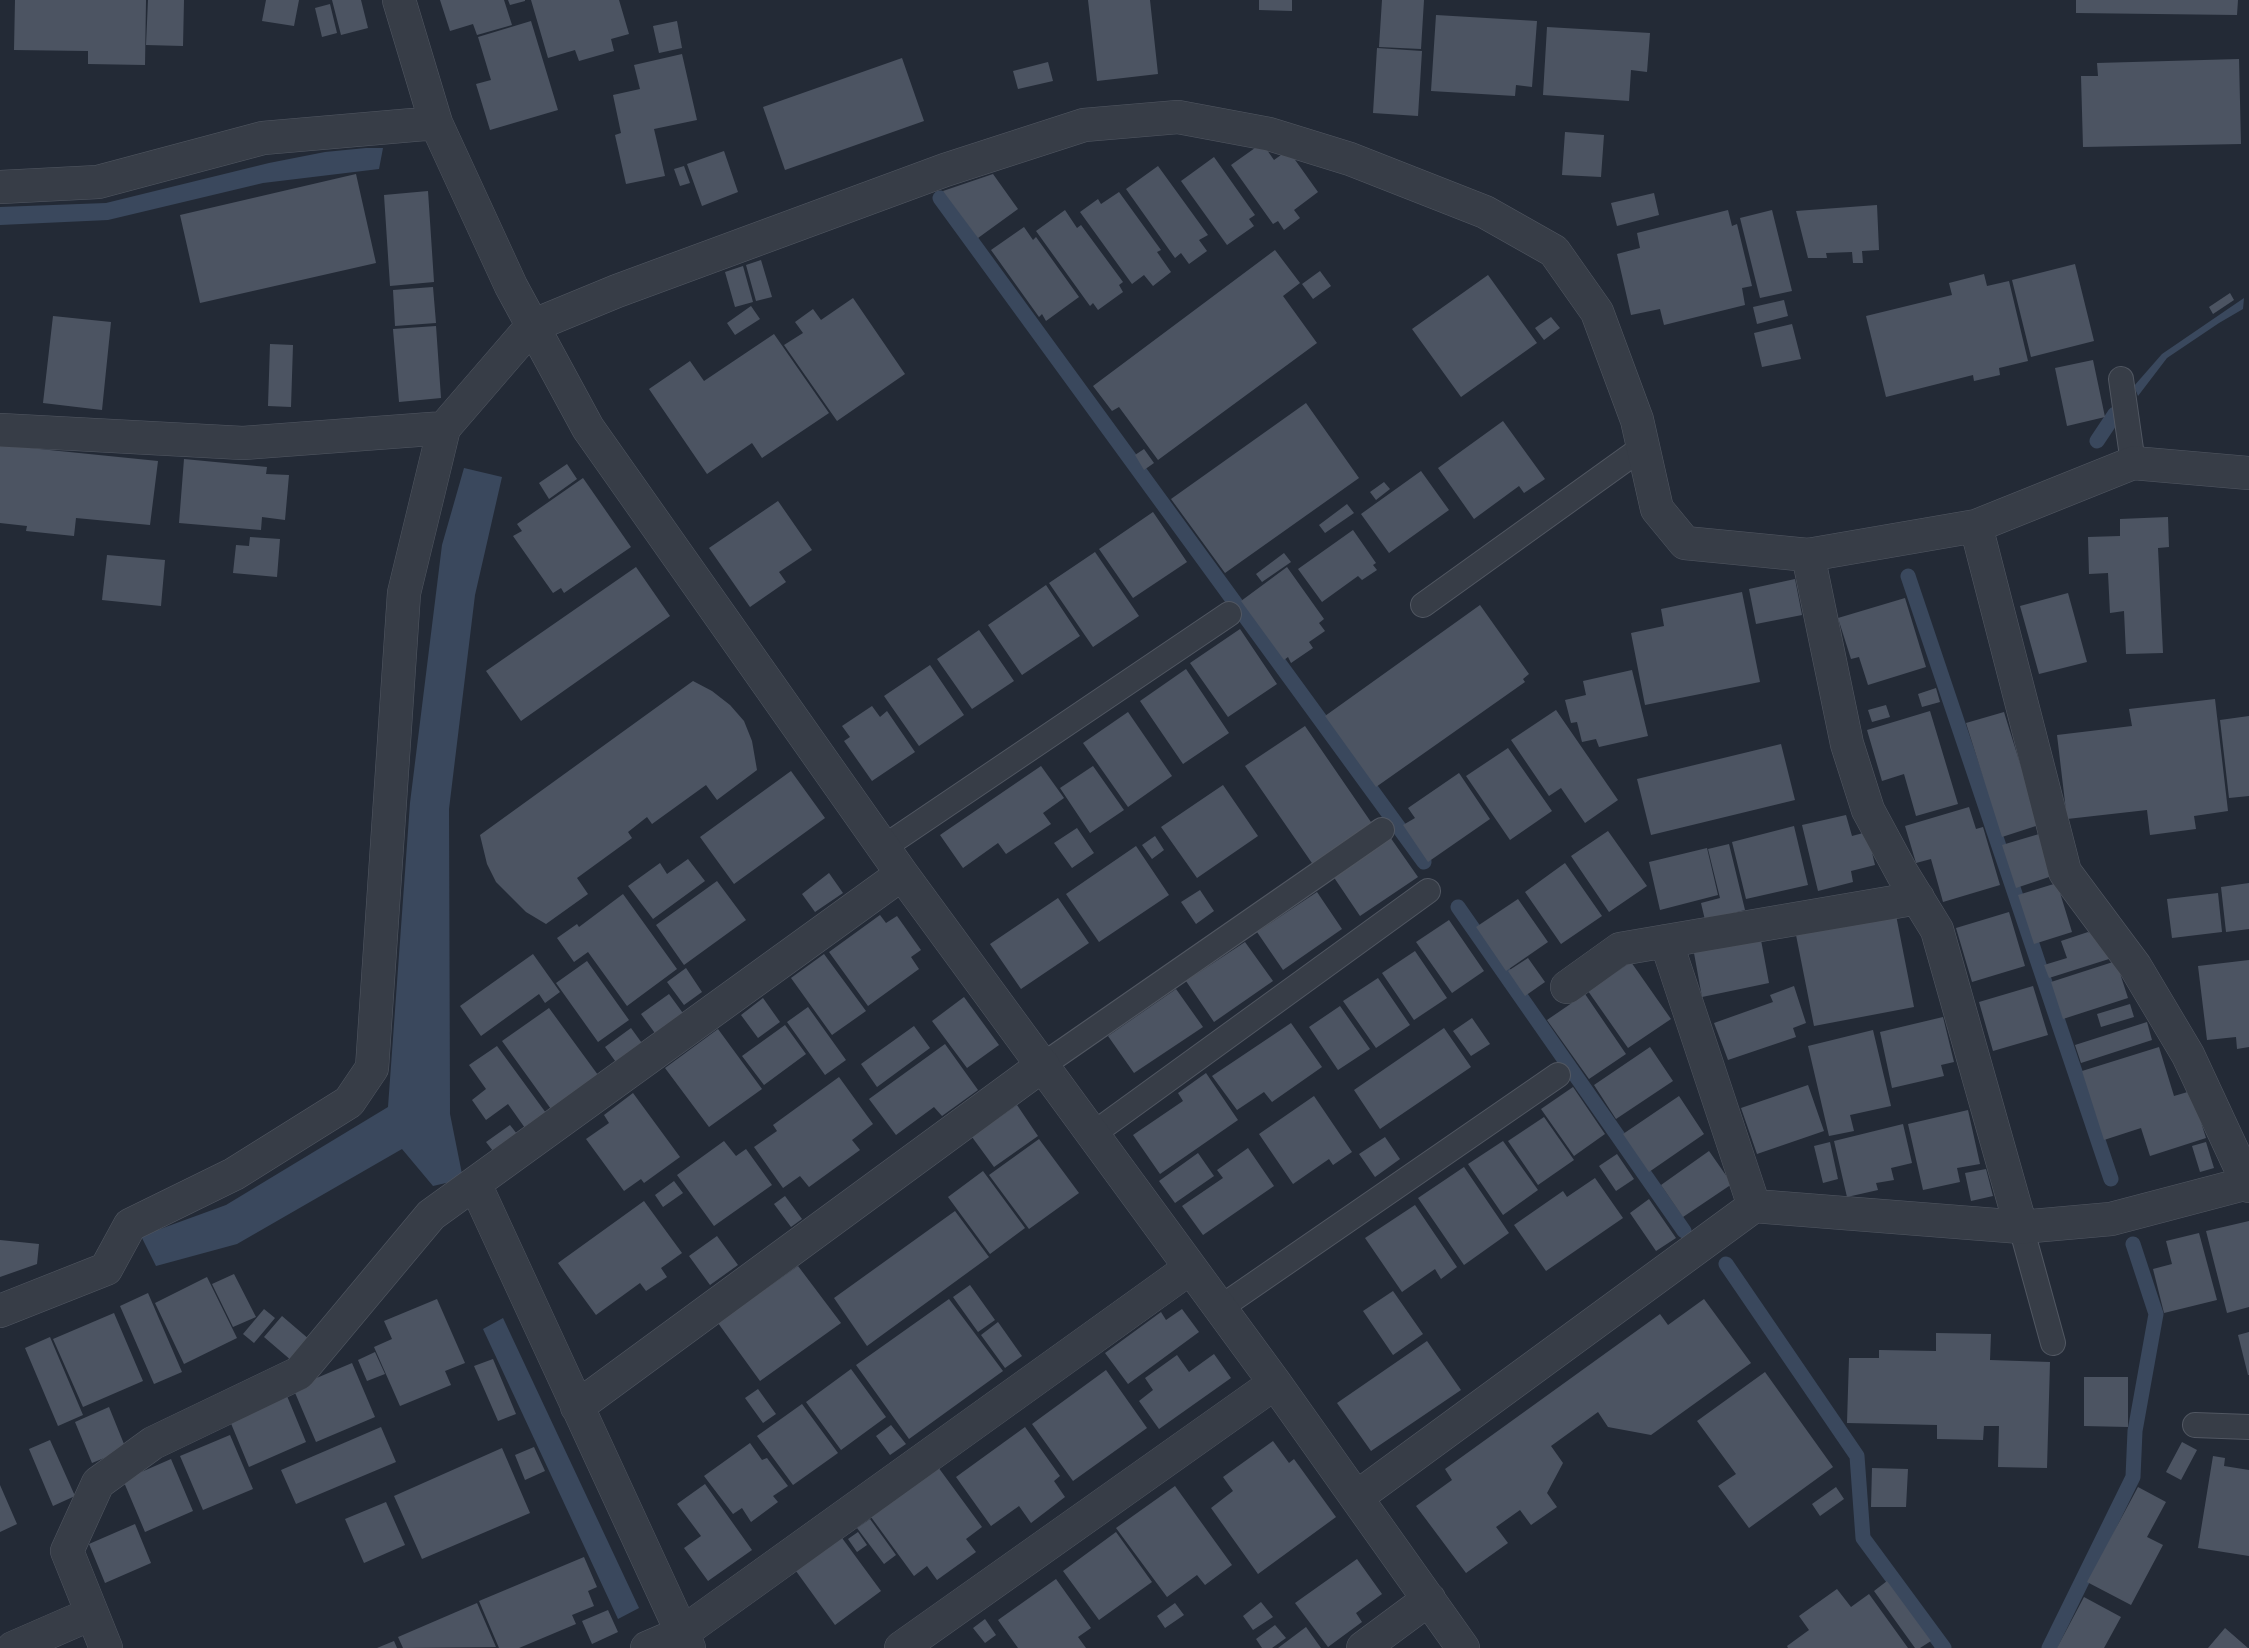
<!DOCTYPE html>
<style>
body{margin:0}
canvas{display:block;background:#232a36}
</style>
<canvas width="2249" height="1648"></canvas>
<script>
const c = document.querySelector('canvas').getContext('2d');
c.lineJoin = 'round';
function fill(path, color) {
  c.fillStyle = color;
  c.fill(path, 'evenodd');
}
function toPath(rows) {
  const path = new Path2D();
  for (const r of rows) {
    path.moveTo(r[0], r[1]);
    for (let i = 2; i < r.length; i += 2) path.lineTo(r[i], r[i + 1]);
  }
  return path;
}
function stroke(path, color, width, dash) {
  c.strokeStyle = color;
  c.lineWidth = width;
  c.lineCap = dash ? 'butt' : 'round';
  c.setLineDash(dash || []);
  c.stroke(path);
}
fill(toPath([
 [366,148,383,148,379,169,263,183,108,220,0,225,0,207,106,203,269,163,325,152],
 [2244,298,2243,309,2219,323,2167,358,2138,396,2134,386,2162,354],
 [464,468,502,477,475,595,449,809,450,1114,463,1179,433,1186,402,1149,237,1244,156,1266,141,1236,226,1205,388,1107,410,803,442,545],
 [503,1318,639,1608,618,1619,483,1329]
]), '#3a485d');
stroke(toPath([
 [940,198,1424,862],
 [2097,441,2115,414],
 [1908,576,2111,1179],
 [1458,907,1684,1231],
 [1726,1264,1857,1456,1863,1538,1944,1648],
 [2049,1648,2133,1477,2135,1431,2156,1314,2133,1244]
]), '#3a485d', 15);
fill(toPath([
 [15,0,146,0,145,65,88,64,88,51,14,50],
 [148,0,184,0,183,46,146,45],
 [266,0,299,0,294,26,262,21],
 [332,0,361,0,368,28,341,35],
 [440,0,504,0,512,25,477,35,473,24,450,31],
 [508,0,525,0,525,1,510,5],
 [531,0,619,0,629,34,611,39,614,51,579,61,575,50,548,58],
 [1088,0,1150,0,1158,74,1097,81],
 [1259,0,1292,0,1292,11,1259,10],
 [1382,0,1424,0,1421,49,1379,47],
 [2076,0,2238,0,2237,15,2076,13],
 [330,4,337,33,322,37,315,8],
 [1436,15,1537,21,1532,87,1516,85,1515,96,1431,91],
 [531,21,558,110,490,130,476,84,491,80,478,37],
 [677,21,682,48,659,53,653,26],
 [1547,27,1650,33,1647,72,1631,70,1629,101,1543,95],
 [1377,48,1422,51,1418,116,1373,113],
 [682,54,697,120,654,129,665,176,626,184,615,135,621,133,613,95,640,89,634,65],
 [902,58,924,121,785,170,763,107],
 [2239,59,2241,144,2083,147,2081,76,2098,76,2097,63],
 [1048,62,1053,81,1018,89,1013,71],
 [1565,132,1604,135,1601,177,1562,175],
 [1262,143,1274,160,1288,150,1318,192,1294,210,1300,218,1284,230,1278,221,1273,224,1231,165],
 [724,151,738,192,702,206,687,164],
 [1214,157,1255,215,1249,219,1254,226,1227,245,1181,181],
 [684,166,690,183,680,186,674,169],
 [1158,166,1208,235,1199,240,1207,251,1189,264,1181,253,1175,258,1126,189],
 [356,174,376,263,200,303,180,215],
 [993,174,1018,209,978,238,943,191],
 [428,191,434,282,390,286,384,195],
 [1119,192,1161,250,1157,252,1171,272,1153,286,1144,275,1132,284,1080,212,1098,199,1101,204],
 [1654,193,1659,215,1617,226,1611,203],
 [1877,205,1879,250,1862,251,1863,263,1853,263,1852,252,1826,253,1827,258,1808,258,1796,211],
 [1065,210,1077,228,1081,225,1123,282,1119,285,1123,292,1098,310,1093,303,1090,306,1036,231],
 [1728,210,1732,226,1737,224,1752,286,1742,288,1745,305,1664,325,1660,309,1631,315,1617,254,1640,248,1637,233],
 [1772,210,1792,291,1760,298,1740,218],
 [1024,227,1033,240,1036,237,1079,297,1046,321,1042,314,1039,317,991,250],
 [1275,250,1300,283,1283,296,1317,343,1158,460,1119,407,1112,411,1093,386],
 [761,260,772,297,756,301,746,265],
 [2075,264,2094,341,2031,357,2012,280],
 [743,266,753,302,735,307,725,272],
 [1320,271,1331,286,1313,299,1302,284],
 [1984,274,1987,286,2009,281,2028,361,1999,368,2000,375,1974,381,1973,375,1886,397,1866,316,1952,295,1949,283],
 [1488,275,1537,343,1461,397,1412,329],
 [433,287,436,323,395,326,393,290],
 [2230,293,2234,300,2213,314,2209,307],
 [853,298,905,374,837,421,784,345,803,333,795,322,813,309,821,320],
 [1784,300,1788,316,1757,324,1753,307],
 [751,306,760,319,735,335,727,323],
 [53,316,111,322,102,410,43,403],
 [1551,317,1560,328,1544,340,1535,328],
 [1792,324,1801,359,1762,367,1754,333],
 [436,326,441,398,399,402,393,329],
 [774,334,829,413,762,458,752,443,707,474,649,389,690,361,704,381],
 [270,344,293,345,291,407,268,406],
 [2093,360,2105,417,2067,426,2055,368],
 [1306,403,1359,478,1225,573,1171,499],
 [1503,421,1545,479,1524,493,1519,486,1474,519,1438,468],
 [0,445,158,461,150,525,76,518,74,536,26,531,27,526,0,523],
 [1144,449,1154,463,1144,470,1135,455],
 [184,459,267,467,266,474,289,475,285,520,262,517,261,530,179,523],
 [567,464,577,479,549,499,539,483],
 [1421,471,1449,510,1389,553,1361,514],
 [583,478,631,547,564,593,561,588,553,593,513,536,522,531,517,524],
 [1384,482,1390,489,1376,500,1370,492],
 [778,501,812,550,779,572,786,582,750,607,709,548],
 [1347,504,1354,513,1325,533,1319,525],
 [1153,512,1187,562,1133,598,1099,549],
 [2168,517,2169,547,2158,548,2163,653,2126,654,2124,611,2110,613,2108,573,2089,574,2088,537,2120,536,2120,519],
 [1353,530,1376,563,1373,565,1377,570,1362,580,1358,576,1322,602,1298,569],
 [250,537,280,539,277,577,233,573,236,545,249,546],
 [1095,552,1139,616,1093,647,1049,583],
 [1284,553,1291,562,1262,582,1256,574],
 [107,555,165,560,161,606,102,600],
 [636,567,670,616,521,721,486,671],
 [1287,567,1324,619,1319,623,1325,631,1309,642,1313,648,1291,663,1288,657,1284,660,1241,601],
 [1795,579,1802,615,1756,624,1749,589],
 [1046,585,1080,636,1022,675,988,625],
 [1742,592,1760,682,1645,705,1631,633,1664,626,1661,609],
 [2068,593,2087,662,2039,674,2020,606],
 [1905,598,1926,667,1868,685,1859,657,1851,659,1838,618],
 [1480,605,1529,674,1523,679,1525,682,1376,787,1325,716],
 [1240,629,1277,684,1228,717,1190,663],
 [979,630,1014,681,972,709,937,659],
 [930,665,964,715,919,746,884,696],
 [1186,669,1229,733,1183,764,1140,701],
 [1632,670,1648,736,1599,747,1596,739,1582,742,1577,722,1571,723,1565,700,1586,695,1583,681],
 [693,681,712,691,730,705,744,721,752,741,757,770,717,800,706,785,652,824,647,817,628,832,632,838,577,878,588,894,546,924,526,912,496,882,487,864,480,835],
 [1936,688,1940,702,1922,707,1918,694],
 [2215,699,2228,811,2194,816,2196,829,2150,835,2147,810,2067,819,2057,735,2132,726,2129,709],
 [1886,705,1890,717,1872,722,1868,710],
 [872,706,880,717,887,711,915,752,872,781,844,741,850,737,842,726],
 [1556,710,1618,800,1585,823,1561,788,1549,796,1511,740],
 [1930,711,1958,804,1916,816,1904,774,1882,781,1867,730],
 [1128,712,1172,776,1128,807,1083,743],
 [2004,712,2039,825,2002,837,1966,723],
 [2249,716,2249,796,2229,798,2220,720],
 [1305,726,1373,825,1314,866,1245,766],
 [1781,744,1795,800,1651,835,1637,779],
 [1508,748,1552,811,1510,840,1466,776],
 [1041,766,1064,798,1043,813,1051,824,1006,854,998,843,963,868,940,835],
 [1093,766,1124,810,1090,833,1060,788],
 [791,771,825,818,734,884,700,837],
 [1459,773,1490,819,1428,862,1403,825,1415,818,1408,808],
 [1223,785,1258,836,1197,878,1161,827],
 [1969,807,1976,829,1983,827,2000,885,1943,902,1931,859,1916,863,1905,826],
 [1846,815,1852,836,1867,832,1875,865,1851,871,1853,882,1818,891,1802,825],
 [1794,826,1808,885,1746,899,1732,842],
 [1077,828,1094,853,1072,868,1054,843],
 [1608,831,1647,886,1609,912,1571,856],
 [2039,834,2052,876,2016,888,2002,845],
 [1155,836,1164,850,1152,859,1142,845],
 [1390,837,1418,877,1360,916,1333,876],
 [1729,844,1745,910,1705,920,1701,903,1720,898,1708,849],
 [1136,846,1169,895,1099,942,1066,894],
 [1707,848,1718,895,1660,910,1649,862],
 [688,859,705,881,653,919,628,886,660,863,667,874],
 [1565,863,1602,916,1561,944,1525,892],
 [829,873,843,893,815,912,802,894],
 [717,881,746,920,684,965,656,925],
 [2057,883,2072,932,2034,944,2018,895],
 [2249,883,2249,929,2226,932,2221,887],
 [1200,890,1214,911,1196,924,1181,902],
 [1317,892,1342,929,1283,970,1257,932],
 [2218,893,2222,932,2172,938,2167,899],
 [623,894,677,969,627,1006,588,952,574,962,557,938,577,924,579,927],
 [1058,898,1089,943,1021,989,990,944],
 [1518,899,1548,942,1506,971,1476,927],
 [2009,912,2025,966,1972,982,1956,928],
 [880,915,886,923,897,916,921,950,911,957,919,969,868,1006,829,952],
 [1896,915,1914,1007,1814,1026,1796,935],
 [1449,920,1484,971,1452,993,1416,942],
 [2088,932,2104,942,2109,959,2049,978,2044,965,2067,958,2061,941],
 [1761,940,1769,983,1702,997,1694,953],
 [1245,942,1273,981,1214,1022,1186,981],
 [1415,951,1447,998,1414,1020,1382,973],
 [533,954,560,992,545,1003,539,994,481,1036,460,1006],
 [824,954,866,1011,832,1035,791,978],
 [1528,958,1545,982,1525,996,1508,971],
 [2249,960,2249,1047,2237,1049,2236,1037,2207,1040,2198,966],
 [587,961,629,1020,598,1042,556,983],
 [2116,961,2128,998,2063,1019,2051,982],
 [1631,962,1671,1019,1628,1048,1588,991],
 [686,968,702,992,684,1005,667,982],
 [1378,978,1410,1025,1376,1048,1343,1001],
 [1794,986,1806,1023,1793,1028,1796,1037,1728,1060,1714,1023,1773,1002,1770,995],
 [2033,986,2048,1035,1993,1051,1979,1002],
 [1176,989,1203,1027,1134,1073,1108,1036],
 [669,994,685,1016,657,1036,641,1014],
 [1585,994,1626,1054,1589,1079,1547,1020],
 [964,997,999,1045,967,1068,932,1021],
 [763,998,780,1022,758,1038,741,1015],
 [2130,1004,2134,1017,2101,1027,2097,1014],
 [1340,1006,1370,1049,1338,1070,1309,1027],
 [808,1007,846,1060,825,1075,787,1022],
 [549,1008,598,1075,551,1109,502,1041],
 [1943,1017,1954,1062,1941,1065,1944,1076,1892,1088,1880,1032],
 [1472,1018,1490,1044,1471,1056,1453,1031],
 [2147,1022,2152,1040,2081,1063,2075,1045],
 [1291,1023,1322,1067,1272,1102,1264,1092,1237,1110,1212,1076],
 [785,1025,806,1054,764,1085,742,1056],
 [914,1026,930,1048,877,1087,861,1064],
 [631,1028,644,1046,618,1065,605,1047],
 [1444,1028,1471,1067,1380,1129,1354,1090],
 [718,1029,762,1089,709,1127,665,1068],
 [1873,1030,1891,1106,1850,1115,1854,1131,1829,1136,1808,1046],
 [945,1044,978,1090,942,1116,934,1107,896,1135,869,1099],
 [497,1046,546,1113,525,1128,508,1104,486,1120,472,1100,486,1089,469,1065],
 [1650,1047,1673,1081,1616,1119,1594,1085],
 [2159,1047,2174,1096,2191,1091,2206,1138,2150,1156,2141,1128,2104,1140,2082,1071],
 [1206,1073,1238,1120,1160,1174,1133,1135,1183,1101,1178,1093],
 [839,1077,873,1124,852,1140,860,1150,809,1187,800,1176,783,1188,754,1147,777,1131,773,1125],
 [1808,1085,1824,1131,1757,1154,1741,1108],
 [1573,1087,1605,1134,1574,1156,1541,1109],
 [633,1093,680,1157,644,1183,641,1179,624,1191,586,1139,609,1123,604,1115],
 [1314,1096,1352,1152,1333,1165,1329,1159,1293,1184,1259,1134],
 [1679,1096,1704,1134,1649,1172,1623,1134],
 [1017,1105,1038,1136,994,1167,972,1137],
 [1968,1110,1980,1164,1957,1168,1960,1182,1923,1190,1908,1124],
 [1544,1117,1574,1160,1538,1185,1508,1141],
 [1903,1124,1912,1163,1891,1168,1894,1180,1876,1183,1878,1190,1847,1197,1834,1141],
 [510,1125,517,1134,493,1151,486,1142],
 [1385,1137,1400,1159,1375,1177,1359,1154],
 [1039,1139,1079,1193,1029,1229,989,1175],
 [724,1141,736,1156,746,1149,772,1185,714,1226,677,1175],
 [1503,1141,1538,1190,1503,1215,1468,1164],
 [1830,1142,1838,1179,1823,1183,1814,1146],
 [2206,1142,2214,1168,2200,1172,2192,1146],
 [1248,1148,1274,1186,1203,1235,1182,1206,1223,1178,1217,1170],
 [1709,1151,1732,1184,1683,1217,1661,1185],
 [1198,1153,1214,1176,1175,1203,1159,1181],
 [1617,1154,1634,1179,1616,1191,1599,1166],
 [1464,1167,1509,1233,1464,1265,1418,1198],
 [1986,1169,1993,1196,1971,1201,1965,1173],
 [983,1171,1025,1228,990,1254,948,1197],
 [1595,1178,1623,1218,1546,1271,1514,1225,1563,1191,1567,1197],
 [674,1181,683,1193,663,1207,655,1195],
 [785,1196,802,1219,791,1227,774,1204],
 [1649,1199,1676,1238,1656,1251,1630,1213],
 [644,1201,682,1253,661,1268,667,1277,646,1291,640,1283,596,1315,558,1263],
 [1415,1205,1457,1267,1441,1279,1435,1269,1402,1292,1365,1238],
 [955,1211,989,1257,867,1346,834,1298],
 [2249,1221,2249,1307,2227,1313,2206,1231],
 [2199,1233,2217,1300,2164,1313,2153,1269,2172,1264,2166,1241],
 [717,1236,738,1265,710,1285,689,1256],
 [0,1240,39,1244,37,1264,0,1277],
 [798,1266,841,1323,760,1381,718,1323],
 [234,1274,256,1317,233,1327,212,1284],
 [207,1277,237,1338,184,1364,155,1303],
 [970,1285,995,1320,978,1332,953,1297],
 [1393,1291,1423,1334,1393,1355,1363,1311],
 [148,1293,182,1372,154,1384,120,1306],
 [437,1299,465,1363,445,1371,451,1385,400,1406,374,1347,392,1339,384,1321],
 [949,1299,1003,1371,909,1439,856,1365],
 [1704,1299,1751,1363,1651,1435,1608,1427,1598,1412,1551,1446,1563,1463,1547,1493,1557,1507,1531,1525,1520,1510,1496,1527,1508,1543,1466,1573,1416,1506,1452,1480,1445,1469,1660,1314,1668,1325],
 [264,1309,275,1318,254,1343,243,1334],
 [1182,1309,1199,1332,1128,1384,1105,1353,1161,1312,1166,1320],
 [114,1313,143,1381,83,1407,53,1339],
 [282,1316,310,1340,292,1361,264,1337],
 [998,1322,1022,1356,1005,1368,981,1335],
 [2249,1332,2249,1375,2248,1375,2238,1335],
 [1936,1333,1991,1334,1990,1360,2050,1362,2047,1468,1998,1467,1999,1426,1984,1426,1983,1440,1937,1439,1937,1425,1847,1423,1849,1358,1879,1358,1879,1350,1936,1351],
 [50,1337,83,1415,58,1426,25,1348],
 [1427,1341,1461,1390,1371,1451,1337,1403],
 [375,1352,385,1374,367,1381,358,1360],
 [1214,1354,1231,1378,1159,1429,1139,1401,1153,1390,1145,1378,1177,1355,1189,1372],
 [493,1359,516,1414,498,1421,474,1366],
 [352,1363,375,1417,316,1442,293,1388],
 [851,1369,886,1417,841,1450,806,1402],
 [1106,1370,1147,1428,1073,1481,1032,1424],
 [1765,1372,1833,1467,1749,1528,1718,1486,1736,1474,1697,1421],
 [2084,1377,2128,1377,2128,1427,2084,1426],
 [758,1389,776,1414,763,1423,745,1398],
 [287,1396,306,1442,249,1467,230,1421],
 [802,1404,838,1453,793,1485,757,1436],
 [109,1407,126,1449,92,1463,75,1422],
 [891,1425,906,1444,890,1455,876,1436],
 [381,1427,396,1462,296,1504,281,1470],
 [1025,1427,1060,1476,1054,1481,1065,1497,1031,1523,1019,1506,991,1526,956,1477],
 [230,1435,253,1489,203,1510,180,1456],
 [50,1440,75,1496,53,1506,29,1449],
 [1273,1441,1289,1463,1294,1459,1336,1517,1258,1574,1211,1508,1233,1491,1223,1477],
 [2182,1442,2197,1450,2181,1480,2166,1472],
 [750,1443,762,1460,767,1458,788,1486,773,1496,778,1502,751,1522,742,1508,733,1514,704,1476],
 [534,1447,545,1471,525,1480,515,1455],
 [502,1448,530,1513,422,1559,394,1496],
 [2213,1456,2225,1458,2224,1466,2249,1470,2249,1556,2198,1548],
 [171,1459,193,1511,145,1532,123,1480],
 [938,1467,982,1527,966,1539,976,1552,937,1580,927,1566,914,1576,871,1517],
 [1872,1468,1908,1469,1906,1507,1871,1507],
 [705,1484,752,1550,708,1581,684,1548,701,1536,677,1504],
 [0,1485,17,1524,0,1532],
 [1175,1486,1232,1565,1205,1585,1197,1575,1167,1597,1116,1528],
 [1836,1487,1844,1499,1820,1516,1812,1504],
 [2138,1487,2166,1502,2147,1537,2163,1545,2131,1605,2087,1582],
 [386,1502,405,1545,364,1563,345,1519],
 [870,1519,896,1555,884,1564,857,1528],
 [135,1524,151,1563,105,1583,89,1544],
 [858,1532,867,1545,857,1552,848,1539],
 [1116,1532,1152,1582,1099,1620,1063,1571],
 [842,1538,881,1591,835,1625,796,1571],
 [584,1557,597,1587,588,1591,594,1606,572,1615,576,1624,519,1648,499,1648,479,1601],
 [1357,1559,1382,1594,1356,1613,1362,1622,1328,1647,1295,1603],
 [1056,1579,1091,1628,1078,1637,1086,1648,1018,1648,998,1620],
 [1887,1581,1931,1641,1920,1648,1915,1648,1874,1591],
 [1837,1589,1851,1607,1869,1594,1908,1648,1788,1648,1787,1646,1809,1630,1799,1616],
 [2084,1597,2121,1617,2104,1648,2057,1648],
 [1261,1602,1273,1617,1253,1630,1243,1616],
 [477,1603,496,1647,403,1648,398,1637],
 [1175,1603,1184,1615,1165,1628,1157,1616],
 [608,1610,618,1632,592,1644,582,1621],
 [985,1619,996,1635,985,1643,973,1628],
 [1275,1625,1286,1638,1272,1648,1262,1648,1256,1639],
 [1306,1627,1321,1648,1278,1648],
 [2225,1628,2248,1648,2208,1648],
 [394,1641,397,1648,377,1648]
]), '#4c5462');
const lane = toPath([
 [2121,379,2133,463],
 [1423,605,1643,447],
 [884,847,1229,614],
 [1043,1065,1382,830],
 [1093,1134,1428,891],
 [2021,1227,2053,1343],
 [1220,1308,1558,1075],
 [2195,1425,2249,1427]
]);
const street = toPath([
 [399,0,436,123,511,286,588,428,902,874,1275,1383,1463,1648],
 [0,187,98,182,263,138,436,123],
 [0,430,243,443,444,428],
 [1976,526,2065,872,2135,966,2188,1055,2249,1186],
 [1808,555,1847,744,1868,810,1902,873,1937,930,2021,1227],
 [1666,941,1754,1206],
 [1567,987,1620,949,1918,898],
 [475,1184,689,1648],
 [0,1311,106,1269,130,1225,234,1174,349,1102,372,1068,404,593,444,428,532,326,617,291,945,170,1084,125,1178,117,1269,134,1350,159,1485,212,1554,251,1597,312,1637,420,1657,509,1685,543,1808,555,1976,526,2133,463,2249,473],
 [577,1407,1043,1065],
 [1357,1497,1754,1206,2021,1227,2111,1219,2248,1183],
 [13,1648,91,1614],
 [106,1648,67,1551,98,1483,153,1443,299,1373,431,1215,902,874],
 [647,1648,682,1633,1190,1268],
 [901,1648,1275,1383],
 [1363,1648,1429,1599]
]);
stroke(lane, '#515762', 26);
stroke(street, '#515762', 34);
stroke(lane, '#373d47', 24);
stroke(street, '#373d47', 33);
</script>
